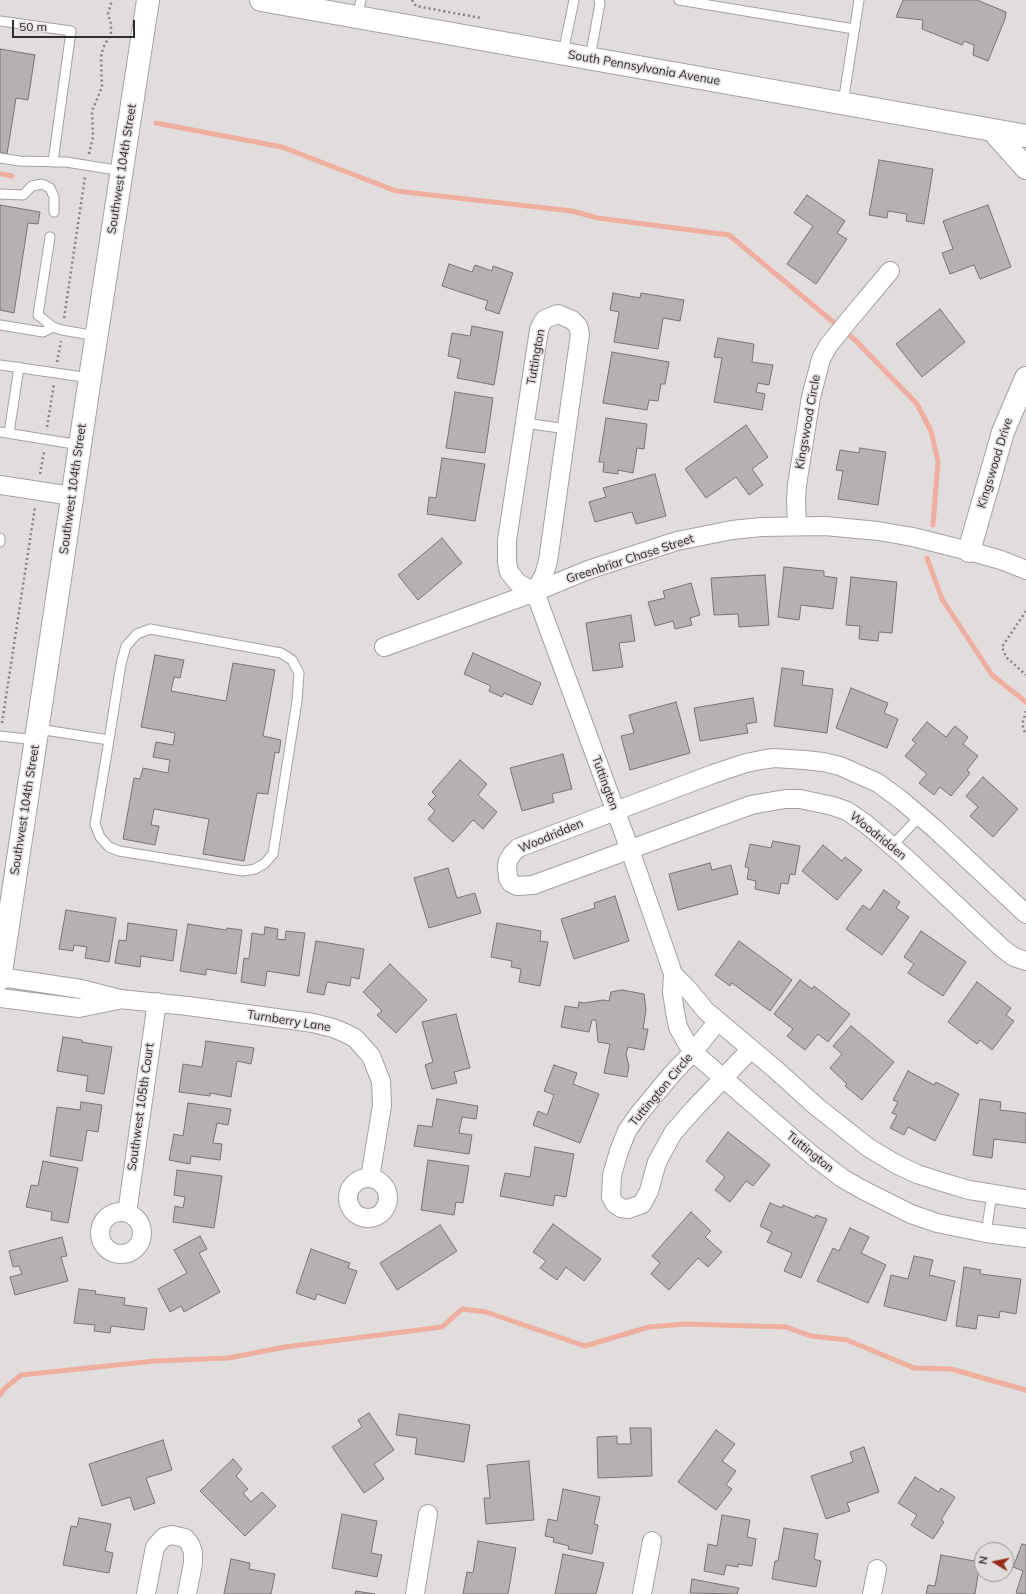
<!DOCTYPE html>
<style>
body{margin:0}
#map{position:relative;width:1026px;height:1594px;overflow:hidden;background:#e1dddc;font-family:Mulish,sans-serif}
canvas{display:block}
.north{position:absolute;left:974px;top:1542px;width:40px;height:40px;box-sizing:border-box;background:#e1dddc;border:1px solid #9a9796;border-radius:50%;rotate:280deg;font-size:11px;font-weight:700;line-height:16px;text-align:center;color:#2f2d2d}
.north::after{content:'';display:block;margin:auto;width:14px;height:18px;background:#962d1c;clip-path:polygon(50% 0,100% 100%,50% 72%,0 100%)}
.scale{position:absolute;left:12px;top:20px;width:123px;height:18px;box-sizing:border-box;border:2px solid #2f2d2d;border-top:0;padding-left:5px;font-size:12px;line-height:14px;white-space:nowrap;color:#2f2d2d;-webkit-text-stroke:3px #e1dddc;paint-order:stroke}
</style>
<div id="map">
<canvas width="1026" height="1594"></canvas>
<div class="north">N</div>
<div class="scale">50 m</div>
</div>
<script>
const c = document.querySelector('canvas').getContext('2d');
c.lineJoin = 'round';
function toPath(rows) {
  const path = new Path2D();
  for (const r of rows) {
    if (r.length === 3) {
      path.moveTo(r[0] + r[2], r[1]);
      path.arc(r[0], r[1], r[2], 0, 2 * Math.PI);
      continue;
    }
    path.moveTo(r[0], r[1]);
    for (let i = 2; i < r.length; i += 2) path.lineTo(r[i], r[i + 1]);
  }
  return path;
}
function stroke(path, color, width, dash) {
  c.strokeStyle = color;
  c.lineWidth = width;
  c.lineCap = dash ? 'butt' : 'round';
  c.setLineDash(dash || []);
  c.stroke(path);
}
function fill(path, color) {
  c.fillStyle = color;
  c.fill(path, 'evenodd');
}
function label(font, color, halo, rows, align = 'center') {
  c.font = font + ' Mulish,sans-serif';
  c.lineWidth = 3;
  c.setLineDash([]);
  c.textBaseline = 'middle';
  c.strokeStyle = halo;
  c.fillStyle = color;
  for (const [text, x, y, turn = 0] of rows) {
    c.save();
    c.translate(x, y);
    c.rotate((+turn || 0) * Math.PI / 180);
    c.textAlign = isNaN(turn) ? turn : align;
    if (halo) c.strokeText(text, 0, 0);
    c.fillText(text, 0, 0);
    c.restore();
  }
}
stroke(toPath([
 [156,123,282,147,396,191,572,211,598,218,729,235,856,341,917,404,931,431,938,461,933,525],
 [0,174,12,176],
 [927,558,942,599,992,675,1026,702],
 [0,1395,4,1389,21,1375,155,1361,228,1358,285,1347,442,1327,462,1309,486,1312,585,1346,649,1327,685,1324,786,1327,811,1336,847,1340,914,1368,951,1369,1026,1390]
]), '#efaea0', 5);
const building = toPath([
 [903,0,977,0,1006,12,1005,19,988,61,973,55,974,45,964,41,962,45,922,29,923,20,896,17,903,0],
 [0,49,35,55,28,100,16,98,7,154,0,152,0,49],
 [879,160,933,169,924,224,906,221,907,214,888,211,887,218,869,215,879,160],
 [807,195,845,221,837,233,847,239,816,284,787,264,813,226,794,213,807,195],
 [0,205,40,212,38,224,28,223,14,313,0,310,0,205],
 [988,205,1011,267,980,279,974,265,950,274,942,253,953,249,943,221,988,205],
 [449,264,472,272,475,265,492,271,493,266,513,273,499,314,485,309,488,301,442,286,449,264],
 [613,293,640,298,641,293,684,300,680,321,663,318,658,349,614,342,619,312,610,310,613,293],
 [940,309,965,342,922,377,896,344,940,309],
 [472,326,503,332,494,385,457,378,461,359,448,356,452,333,470,336,472,326],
 [718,338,754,344,752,362,773,365,769,385,758,383,756,392,765,394,762,410,714,402,722,358,714,357,718,338],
 [612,352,669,362,665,384,661,384,658,401,649,400,647,410,603,403,612,352],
 [455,392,493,398,485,453,446,448,455,392],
 [606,418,647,424,644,449,637,448,633,473,618,470,618,474,603,472,604,462,599,462,606,418],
 [746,425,768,457,752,469,763,485,749,495,736,477,706,498,685,469,746,425],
 [860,448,886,452,878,505,838,499,843,471,836,470,840,450,859,453,860,448],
 [442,458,485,464,475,521,427,514,429,497,436,498,442,458],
 [655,474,666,516,636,524,632,512,595,522,589,502,606,497,603,488,655,474],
 [442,538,462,563,418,600,398,575,442,538],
 [784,567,824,571,824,576,837,578,833,609,801,605,799,620,778,617,784,567],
 [765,575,769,625,739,627,738,614,714,615,711,578,765,575],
 [851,577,897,582,892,633,879,632,878,641,859,639,860,626,846,625,851,577],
 [691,583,700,615,690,618,692,625,675,629,673,621,655,626,648,602,665,598,663,591,691,583],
 [631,615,635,641,619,643,623,667,593,671,586,623,631,615],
 [473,653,541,683,532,705,504,693,502,697,489,691,491,686,464,674,473,653],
 [155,655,184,660,180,678,174,677,171,691,226,701,233,663,275,670,263,736,281,740,279,753,275,752,268,794,257,793,244,861,203,854,209,819,154,809,151,825,159,826,155,845,123,839,134,778,140,779,143,768,168,773,170,760,153,757,156,742,173,745,175,733,141,727,155,655],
 [782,668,804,671,802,685,833,689,827,733,774,726,782,668],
 [851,688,888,703,884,713,898,719,887,748,836,728,851,688],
 [753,698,757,722,746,724,748,733,700,741,694,708,753,698],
 [676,702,690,753,630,770,621,736,634,733,629,715,676,702],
 [927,722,946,737,955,726,968,737,963,744,978,756,967,770,970,773,951,796,940,787,934,795,919,783,927,774,905,756,916,743,912,740,927,722],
 [563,754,572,789,552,794,554,802,522,811,510,768,563,754],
 [460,760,487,784,478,795,497,812,483,829,473,820,453,842,428,819,435,811,428,804,436,796,432,792,460,760],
 [983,777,1018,809,993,837,970,816,978,807,966,796,983,777],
 [773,841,800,846,795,875,790,874,788,884,781,883,779,894,755,889,756,881,747,879,749,868,745,867,750,844,771,848,773,841],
 [823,845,842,861,845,857,862,870,837,900,802,871,823,845],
 [710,863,712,870,731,865,738,894,678,910,669,874,710,863],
 [448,868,457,898,475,893,481,913,429,928,414,878,448,868],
 [884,890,900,902,896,908,909,917,882,955,846,929,863,905,870,910,884,890],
 [615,896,629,941,574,959,561,919,595,908,594,903,615,896],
 [66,910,116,918,109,962,85,958,87,947,74,945,73,951,59,949,66,910],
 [128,923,177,930,173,961,141,956,140,967,115,963,119,940,126,941,128,923],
 [497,923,541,931,540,941,548,942,540,986,519,982,521,969,511,967,512,961,491,957,497,923],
 [188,924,226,930,227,928,242,930,236,974,206,969,206,975,180,971,188,924],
 [265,927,278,929,277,939,285,940,286,931,305,933,299,976,267,971,265,986,241,982,244,958,249,959,252,933,264,935,265,927],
 [921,931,966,962,943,996,908,973,914,964,904,957,921,931],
 [316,941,364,949,359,979,351,977,350,986,327,982,324,995,307,992,316,941],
 [739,941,792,980,770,1011,732,983,730,986,715,975,739,941],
 [390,964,427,1000,396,1033,377,1015,382,1011,363,992,390,964],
 [800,980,812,989,814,986,850,1014,828,1042,818,1034,805,1050,787,1036,793,1029,774,1014,800,980],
 [977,982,1011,1008,1006,1015,1014,1021,992,1050,980,1040,977,1044,948,1022,977,982],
 [622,990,644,994,646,1010,643,1029,648,1029,644,1050,628,1047,626,1054,629,1066,627,1077,604,1073,610,1044,598,1042,596,1020,592,1020,589,1032,561,1027,565,1006,578,1008,579,1002,584,1003,603,1000,609,1001,611,992,622,990],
 [456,1014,470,1068,454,1072,457,1083,432,1089,425,1065,433,1062,422,1022,456,1014],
 [851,1026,894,1062,862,1100,845,1086,847,1084,830,1068,842,1054,833,1046,851,1026],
 [63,1037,82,1040,82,1042,112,1047,104,1094,86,1091,88,1076,57,1071,63,1037],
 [206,1041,254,1048,251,1064,237,1061,231,1097,210,1093,210,1096,179,1092,183,1064,202,1067,206,1041],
 [554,1065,577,1073,573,1084,599,1094,580,1143,533,1125,538,1111,547,1115,554,1095,544,1091,554,1065],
 [908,1071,934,1085,936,1082,959,1094,935,1141,908,1127,904,1135,890,1128,897,1115,892,1113,898,1102,893,1100,908,1071],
 [437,1099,478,1106,476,1119,462,1117,459,1133,472,1135,469,1154,414,1146,418,1125,432,1127,437,1099],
 [980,1099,1001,1102,1000,1110,1026,1113,1026,1143,994,1139,992,1158,973,1155,980,1099],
 [81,1102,102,1105,98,1132,87,1130,82,1161,50,1156,57,1107,80,1110,81,1102],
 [188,1103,231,1109,228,1125,217,1123,213,1143,222,1144,220,1160,191,1156,190,1164,169,1160,174,1134,183,1136,188,1103],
 [728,1132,770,1165,753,1186,746,1181,730,1202,715,1190,725,1177,706,1161,728,1132],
 [535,1147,574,1154,566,1197,555,1195,553,1206,500,1196,505,1173,530,1177,535,1147],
 [428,1160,469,1166,463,1203,456,1202,454,1215,421,1210,428,1160],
 [43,1161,78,1168,68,1223,51,1220,52,1212,26,1207,31,1185,38,1186,43,1161],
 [177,1170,222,1176,214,1228,173,1222,175,1206,183,1208,185,1197,174,1195,177,1170],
 [770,1203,782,1208,783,1205,815,1218,816,1215,827,1219,801,1278,784,1271,792,1253,767,1242,772,1232,760,1226,770,1203],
 [691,1212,711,1231,705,1237,722,1252,708,1267,698,1258,669,1290,651,1274,660,1263,652,1256,691,1212],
 [553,1224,601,1259,584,1281,566,1267,557,1280,540,1268,546,1261,533,1252,553,1224],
 [440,1225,457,1251,397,1290,380,1263,440,1225],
 [850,1228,869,1237,861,1253,886,1265,868,1303,817,1281,833,1248,839,1251,850,1228],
 [200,1236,207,1249,199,1253,220,1292,184,1312,181,1306,170,1312,158,1289,187,1273,174,1250,200,1236],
 [62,1237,67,1256,61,1257,68,1281,15,1295,10,1277,22,1274,19,1266,13,1267,9,1251,62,1237],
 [311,1249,350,1263,348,1268,357,1271,345,1304,317,1294,315,1300,296,1293,311,1249],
 [914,1256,933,1260,929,1275,955,1281,946,1321,884,1306,891,1275,908,1279,914,1256],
 [964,1267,981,1270,980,1274,1021,1279,1016,1314,1000,1311,999,1318,978,1315,976,1329,956,1326,964,1267],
 [79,1289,96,1291,95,1294,125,1298,124,1305,147,1308,144,1330,111,1326,110,1333,94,1331,95,1325,74,1323,79,1289],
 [369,1413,394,1450,374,1464,384,1479,364,1493,332,1447,362,1427,358,1420,369,1413],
 [399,1414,470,1425,464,1462,415,1454,417,1438,396,1435,399,1414],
 [630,1428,651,1428,652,1476,598,1478,597,1437,617,1436,617,1444,631,1444,630,1428],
 [716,1430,735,1444,722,1461,736,1471,726,1485,732,1489,716,1510,678,1482,716,1430],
 [163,1440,172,1470,146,1478,155,1503,134,1510,130,1497,102,1506,89,1464,163,1440],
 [864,1447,879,1492,847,1503,850,1511,826,1519,811,1476,853,1462,850,1452,864,1447],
 [233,1459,242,1469,236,1476,248,1489,243,1493,251,1502,262,1492,276,1506,245,1536,200,1491,233,1459],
 [529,1461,534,1520,486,1524,484,1498,490,1498,487,1465,529,1461],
 [915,1477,939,1492,941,1488,955,1497,941,1520,944,1522,933,1539,911,1525,917,1515,898,1503,915,1477],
 [563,1489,600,1497,594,1524,598,1525,592,1554,568,1549,569,1546,553,1542,554,1538,545,1536,548,1519,557,1521,563,1489],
 [342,1514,377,1521,371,1553,382,1555,377,1577,332,1568,342,1514],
 [722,1515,750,1520,747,1537,756,1539,752,1566,738,1564,738,1567,726,1565,724,1575,704,1571,708,1544,717,1546,722,1515],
 [79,1518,111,1524,105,1551,113,1553,109,1573,63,1565,71,1526,77,1527,79,1518],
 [784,1528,818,1534,814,1559,821,1561,816,1587,772,1579,775,1561,778,1561,784,1528],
 [478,1541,516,1548,508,1594,463,1594,467,1572,473,1573,478,1541],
 [1022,1544,1026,1545,1026,1594,1016,1593,1023,1571,1013,1567,1022,1544],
 [563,1554,604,1563,596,1594,555,1594,563,1554],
 [941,1555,980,1562,975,1594,926,1594,928,1585,935,1586,941,1555],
 [231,1559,250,1563,249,1569,275,1574,271,1594,224,1594,231,1559],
 [692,1579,739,1588,737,1594,690,1593,692,1579],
 [356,1591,375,1594,355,1594,356,1591]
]);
fill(building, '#b5b1b0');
stroke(building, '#777473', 1);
const service = toPath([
 [679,0,854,29],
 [357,17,361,0],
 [0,21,71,31,53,162],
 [563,53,574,0],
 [590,58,600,3,599,0],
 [843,103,859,0],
 [0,158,19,161,66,162,122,171],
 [0,194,23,195,32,186,42,184,50,188,54,197,54,212],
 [50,237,38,315,53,327,62,330,96,336],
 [0,325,43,332,53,327],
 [0,365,90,378],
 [525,423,567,429],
 [0,432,80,445],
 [9,433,19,367],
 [0,538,0,542],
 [38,729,109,740,95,824,100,837,109,847,119,851,243,871,255,869,264,864,273,854,297,701,299,673,292,660,281,653,150,629,137,634,126,646,121,664,109,740],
 [0,736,36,740],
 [892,846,920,816],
 [986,1233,992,1194]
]);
const minor = toPath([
 [0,485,72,496],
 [797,526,796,500,797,485,811,397,821,359,828,346,849,320,890,271],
 [535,592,544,575,548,561,580,334,578,326,572,320,558,314,545,319,542,323,539,330,507,540,507,562,509,572,518,583,535,592,630,850,667,956,673,974,672,992,675,1012,678,1027,685,1040,693,1052,812,1155,842,1178,863,1190,911,1214,937,1223,986,1233,1026,1238],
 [384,647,535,592,588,570,677,541,732,530,761,527,825,526,878,531,913,537,969,551,1001,560,1026,570],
 [1026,914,934,828,901,800,878,783,840,766,823,762,805,760,774,758,761,760,746,763,713,774,518,848,512,854,508,861,507,867,508,878,511,883,517,886,533,885,751,805,785,799,800,799,833,806,847,811,866,824,906,858,1003,949,1014,957,1026,961],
 [673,974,687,988,706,1011,775,1069,817,1107,869,1148,896,1164,917,1174,942,1182,969,1190,1026,1199],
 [0,977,81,989,120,999,188,1006,313,1023,333,1028,345,1033,355,1038,371,1056,381,1081,382,1105,370,1178],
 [0,998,79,1008,118,1000],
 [718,1021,693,1052,672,1074,638,1115,627,1131,619,1151,612,1175,611,1197,615,1204,621,1208,628,1209,642,1204,649,1191,657,1162,673,1133,693,1110,751,1049],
 [368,1198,20],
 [121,1233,21],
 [127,1213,157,1002],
 [146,1594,155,1547,164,1537,172,1535,185,1538,190,1544,193,1552,193,1563,187,1594],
 [415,1594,428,1514],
 [642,1594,652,1541],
 [872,1594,877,1569]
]);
const tertiary = toPath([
 [969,551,1003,432,1026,378]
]);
const secondary = toPath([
 [261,0,1026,136],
 [992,130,1026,168],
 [0,979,90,378,148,0]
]);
stroke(service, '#a5a1a0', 11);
stroke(minor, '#a5a1a0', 20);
stroke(tertiary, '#a5a1a0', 24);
stroke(secondary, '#a5a1a0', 24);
stroke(toPath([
 [412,0,416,6,481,18],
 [89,154,93,137,92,111,102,87,101,57,103,48,111,33,111,24,108,14,112,0],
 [64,318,85,177],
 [57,362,61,341],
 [47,427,54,384],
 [40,474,44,452],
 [1026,611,1002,647,1006,657,1026,675],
 [1026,711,1023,722,1023,729,1026,734],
 [2,723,35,507]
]), '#848181', 2.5, [2, 3]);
stroke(service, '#fff', 9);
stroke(minor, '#fff', 18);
stroke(tertiary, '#fff', 22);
stroke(secondary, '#fff', 22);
label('12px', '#2f2d2d', '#e1dddc', [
 ["South Pennsylvania Avenue",644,68,10],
 ["Southwest 104th Street",122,169,-81],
 ["Tuttington",536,357,-80],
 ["Kingswood Circle",808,422,-80],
 ["Kingswood Drive",995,463,-73],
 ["Southwest 104th Street",73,489,-82],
 ["Greenbriar Chase Street",630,559,-18],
 ["Tuttington",605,783,70],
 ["Southwest 104th Street",25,810,-81],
 ["Woodridden",551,836,-23],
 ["Woodridden",878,836,39],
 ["Turnberry Lane",289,1021,9],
 ["Tuttington Circle",661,1090,-50],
 ["Southwest 105th Court",141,1107,-82],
 ["Tuttington",810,1152,39]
]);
</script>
